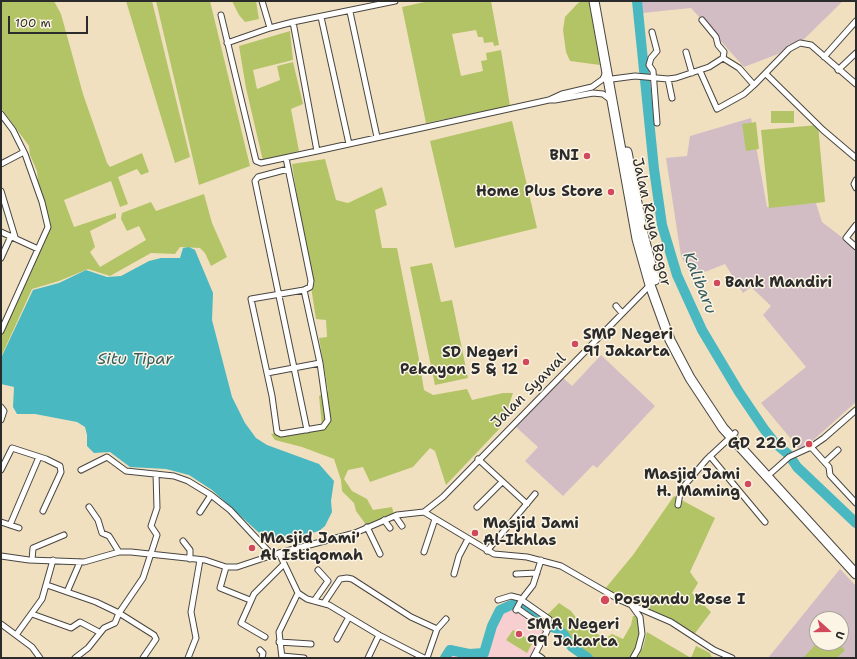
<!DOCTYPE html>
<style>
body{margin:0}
#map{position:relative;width:857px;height:659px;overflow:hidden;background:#f0e0c0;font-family:"Shantell Sans",sans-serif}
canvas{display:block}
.frame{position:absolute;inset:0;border:2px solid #2b2b2b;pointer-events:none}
.north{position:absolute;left:809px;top:611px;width:40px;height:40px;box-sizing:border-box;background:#fcf5e5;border:1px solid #a8a49b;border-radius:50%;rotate:111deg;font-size:11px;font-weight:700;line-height:16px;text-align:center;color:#2b2b2b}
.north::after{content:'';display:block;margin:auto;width:14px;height:18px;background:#d1495b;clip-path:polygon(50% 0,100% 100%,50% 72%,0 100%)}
.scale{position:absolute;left:8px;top:16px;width:80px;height:18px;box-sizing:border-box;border:2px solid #2b2b2b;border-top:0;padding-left:5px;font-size:12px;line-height:14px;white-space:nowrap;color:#2b2b2b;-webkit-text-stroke:3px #fcf5e5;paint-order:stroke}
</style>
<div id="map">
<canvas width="857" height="659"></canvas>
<div class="frame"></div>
<div class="north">U</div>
<div class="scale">100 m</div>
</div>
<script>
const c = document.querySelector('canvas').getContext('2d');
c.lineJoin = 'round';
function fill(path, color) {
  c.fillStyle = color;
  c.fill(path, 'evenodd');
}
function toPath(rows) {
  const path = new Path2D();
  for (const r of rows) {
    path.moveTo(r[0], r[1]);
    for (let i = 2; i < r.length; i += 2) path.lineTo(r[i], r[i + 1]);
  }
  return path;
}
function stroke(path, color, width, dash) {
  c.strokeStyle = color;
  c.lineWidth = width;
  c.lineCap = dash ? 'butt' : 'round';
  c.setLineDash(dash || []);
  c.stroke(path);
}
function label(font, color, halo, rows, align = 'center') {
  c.font = font + ' "Shantell Sans",sans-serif';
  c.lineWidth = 3;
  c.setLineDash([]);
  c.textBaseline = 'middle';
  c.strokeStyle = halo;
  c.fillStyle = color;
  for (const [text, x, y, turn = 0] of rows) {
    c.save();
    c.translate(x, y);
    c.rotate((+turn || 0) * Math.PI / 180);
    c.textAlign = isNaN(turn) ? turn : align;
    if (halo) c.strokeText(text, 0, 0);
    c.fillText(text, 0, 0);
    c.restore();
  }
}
fill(toPath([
 [510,608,516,610,543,627,545,633,532,658,446,658,454,652,472,657,482,656,489,642,499,616]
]), '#f7cfd0');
fill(toPath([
 [641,1,843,1,797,46,790,44,778,54,744,67,691,8,642,13],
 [751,118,767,207,816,203,822,222,856,248,856,402,801,451,761,403,806,367,763,315,771,306,751,287,743,293,725,264,692,277,681,256,666,158,687,156,690,136],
 [601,355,655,406,597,468,593,465,563,496,525,461,538,447,516,427,562,377,572,386],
 [840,569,856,586,856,658,768,658],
 [817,619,841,619,841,643,817,643]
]), '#d2bdc5');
fill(toPath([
 [1,1,54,1,61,14,83,94,107,163,110,167,142,153,149,172,141,175,137,169,118,177,128,204,120,207,111,181,64,200,74,227,116,213,116,218,90,231,95,247,90,252,100,267,146,240,139,226,127,231,121,219,122,213,151,202,156,211,204,194,212,223,227,257,211,266,205,253,200,248,180,247,175,254,151,253,110,276,88,269,59,281,32,289,1,357,1,336,40,246,48,234,41,210,37,171,30,155,29,146,1,108],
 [126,1,152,1,190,157,175,163],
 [156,1,210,1,250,166,199,185],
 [232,1,256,1,259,19,245,22,239,15],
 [429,1,491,1,499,45,494,46,493,42,484,43,483,37,478,37,476,30,452,34,461,76,483,71,481,61,487,60,486,53,501,50,510,106,426,123,402,7],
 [582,1,589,1,600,65,570,61,566,52,563,30,565,17,578,3],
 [290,31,293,60,253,70,257,89,280,80,277,66,293,62,303,104,291,109,299,151,263,161,246,88,239,46],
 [771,111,794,111,794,123,771,123],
 [512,121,537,228,455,248,430,141],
 [756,122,759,149,746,151,742,124],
 [818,125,825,202,769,208,761,130],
 [325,159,336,200,348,203,382,187,387,205,375,210,382,248,397,248,418,354,424,390,433,395,467,389,472,400,503,393,513,393,502,426,446,485,435,451,430,448,413,467,370,482,363,467,348,470,344,479,352,491,367,499,373,510,392,507,394,515,367,526,356,511,354,503,342,491,341,480,334,459,302,447,275,440,271,434,322,426,319,396,328,391,319,338,327,337,326,320,316,319,292,164],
 [432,263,441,302,452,300,468,378,435,385,410,267],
 [674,496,715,518,690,572,698,583,692,593,711,612,693,636,604,590,633,555],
 [559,603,571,611,578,620,584,621,595,632,605,639,612,634,623,639,631,625,633,616,637,616,641,634,637,648,631,658,593,658,587,652,578,649,563,628,545,617],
 [513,630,533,642,527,653,506,640],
 [647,632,691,658,696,646,710,653,712,658,637,658,643,647],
 [817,643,838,643,845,650,837,658,803,658]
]), '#b3c467');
fill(toPath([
 [189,247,195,250,213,293,212,320,232,397,245,423,256,438,267,445,319,464,334,481,331,501,332,512,325,526,319,531,275,543,268,541,212,490,189,475,166,469,130,467,110,452,94,453,87,446,87,435,85,427,77,422,35,414,17,414,13,407,14,387,1,384,1,358,33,290,59,283,86,270,107,277,121,276,149,261,161,258,180,258,183,248]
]), '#4ab8c1');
stroke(toPath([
 [637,1,654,169,662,225,677,275,702,330,739,392,764,429,775,443,789,455,797,467,856,523],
 [445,658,450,650,469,654,484,653,492,626,500,610,511,605,519,605,529,609,545,625,558,629,564,635,572,647,588,658]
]), '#4ab8c1', 10);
const minor = toPath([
 [262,1,270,28,293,22],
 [395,1,293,22,317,151,549,100,562,94,592,87,603,79,606,72],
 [350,12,377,137],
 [221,15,256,161,261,163,317,151],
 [321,17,349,144],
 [702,20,716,37,718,45,724,52,723,58],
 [652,32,657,51,651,58,649,65,653,71,657,123],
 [227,43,270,28],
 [686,52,692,73],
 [824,57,856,21],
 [723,58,739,68,754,85],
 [838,70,856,53],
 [700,71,717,109,744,94,754,85,789,49,800,43,811,45,856,84],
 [766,74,823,130,856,158],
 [612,79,635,76,668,79,676,78,709,67,723,58],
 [668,79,672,98],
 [549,100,555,100,593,93,603,94,611,100],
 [1,114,13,130,25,154,42,202,48,227,1,331],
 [286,158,311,281,310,287,304,290,320,363,328,420,323,427,281,434,277,432,272,396,251,299,304,290],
 [1,164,24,152],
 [288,169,258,177,255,181,307,430],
 [856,180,854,184,856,188],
 [1,191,15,237],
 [856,225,846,238,856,247],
 [1,232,38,249],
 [1,258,11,236],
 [616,306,622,313],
 [267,373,320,363],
 [1,407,4,411,1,420],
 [811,447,829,467,830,475,856,503],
 [710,456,765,522],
 [478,459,527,504],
 [825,462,838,450],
 [1,470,12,448,46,459,60,466,61,472,43,511],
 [81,470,107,457,126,471,174,476,188,481,211,495,230,510,272,555],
 [771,473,789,457,811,447,824,438,856,410],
 [678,505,680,493,684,486,707,459,735,433],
 [89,507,98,520,102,533,109,536,119,552],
 [477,507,502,482],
 [200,512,211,495],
 [424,512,494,554,527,557,561,566,620,600,671,622,714,650,732,658],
 [424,512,443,497,650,285],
 [395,516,402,526],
 [384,520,390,528],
 [1,522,19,528],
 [10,525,39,457],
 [367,527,380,554],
 [183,541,190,550,190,559],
 [487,551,535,494],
 [424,552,435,519],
 [279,553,298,593,307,599,329,605,379,635,424,658],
 [1,556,29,560,84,562,119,552,131,552,205,560,226,567,237,567,279,553,355,533,397,515,424,512],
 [32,560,33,548,64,535],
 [226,567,220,588,250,600],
 [454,574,459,556,468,539],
 [516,574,537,573],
 [47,585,96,602,119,613,154,635,156,639,143,658],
 [67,592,80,562],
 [498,600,511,596,519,598,549,619],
 [314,601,328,581,318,570],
 [324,603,340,579,347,578,352,579,411,617,437,629,427,658],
 [632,606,640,617,642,634,638,649,633,658],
 [517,608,544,627,547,631,533,658],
 [516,610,522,599,533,585,541,560],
 [32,614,71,628,80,622,99,632],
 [1,624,32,647,40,658],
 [437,629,446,619],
 [16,635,42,599,53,560],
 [265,637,241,623,254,594,284,564],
 [337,639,349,617],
 [279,642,311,644],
 [260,650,263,653,262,658],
 [536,654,542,658],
 [282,656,304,658],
 [75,658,88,648,104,628,115,623,119,613,143,578,157,535,151,526,157,508,156,474],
 [188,658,196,638,191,612,200,560],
 [282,658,279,632,298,593],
 [368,658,379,635]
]);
const trunk = toPath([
 [594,1,637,239,650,285,670,340,690,378,723,428,856,574],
 [627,152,644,238,655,280]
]);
stroke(minor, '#494641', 7);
stroke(trunk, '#494641', 11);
stroke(minor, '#fff', 5);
stroke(trunk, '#fff', 9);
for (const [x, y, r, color] of [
 [587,156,4,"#d1495b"],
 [611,192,4,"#d1495b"],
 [717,283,4,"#d1495b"],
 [575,344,4,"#d1495b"],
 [526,362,4,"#d1495b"],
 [809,444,4,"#d1495b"],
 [748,484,4,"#d1495b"],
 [475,533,4,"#d1495b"],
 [252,548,4,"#d1495b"],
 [605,600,5,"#d1495b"],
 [519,634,4,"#d1495b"]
]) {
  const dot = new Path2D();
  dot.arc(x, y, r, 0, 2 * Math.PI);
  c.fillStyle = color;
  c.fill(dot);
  stroke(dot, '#fcf5e5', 1.5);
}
label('bold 15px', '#2b2b2b', '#fcf5e5', [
 ["BNI",579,156,"right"],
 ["Home Plus Store",603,192,"right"],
 ["Bank Mandiri",725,283],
 ["SMP Negeri",583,335],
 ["91 Jakarta",583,352],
 ["SD Negeri",518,353,"right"],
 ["Pekayon 5 & 12",518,370,"right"],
 ["GD 226 P",801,444,"right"],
 ["Masjid Jami",740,475,"right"],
 ["H. Maming",740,492,"right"],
 ["Masjid Jami",483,524],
 ["Al-Ikhlas",483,541],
 ["Masjid Jami'",260,539],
 ["Al Istiqomah",260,556],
 ["Posyandu Rose I",614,600],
 ["SMA Negeri",527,625],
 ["99 Jakarta",527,642]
], 'left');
label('15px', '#2b2b2b', '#fcf5e5', [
 ["Jalan Raya Bogor",651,222,77],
 ["Jalan Syawal",529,391,-45]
]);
label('italic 16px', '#365c60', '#fcf5e5', [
 ["Kalibaru",699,283,68],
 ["Situ Tipar",135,360]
]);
</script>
